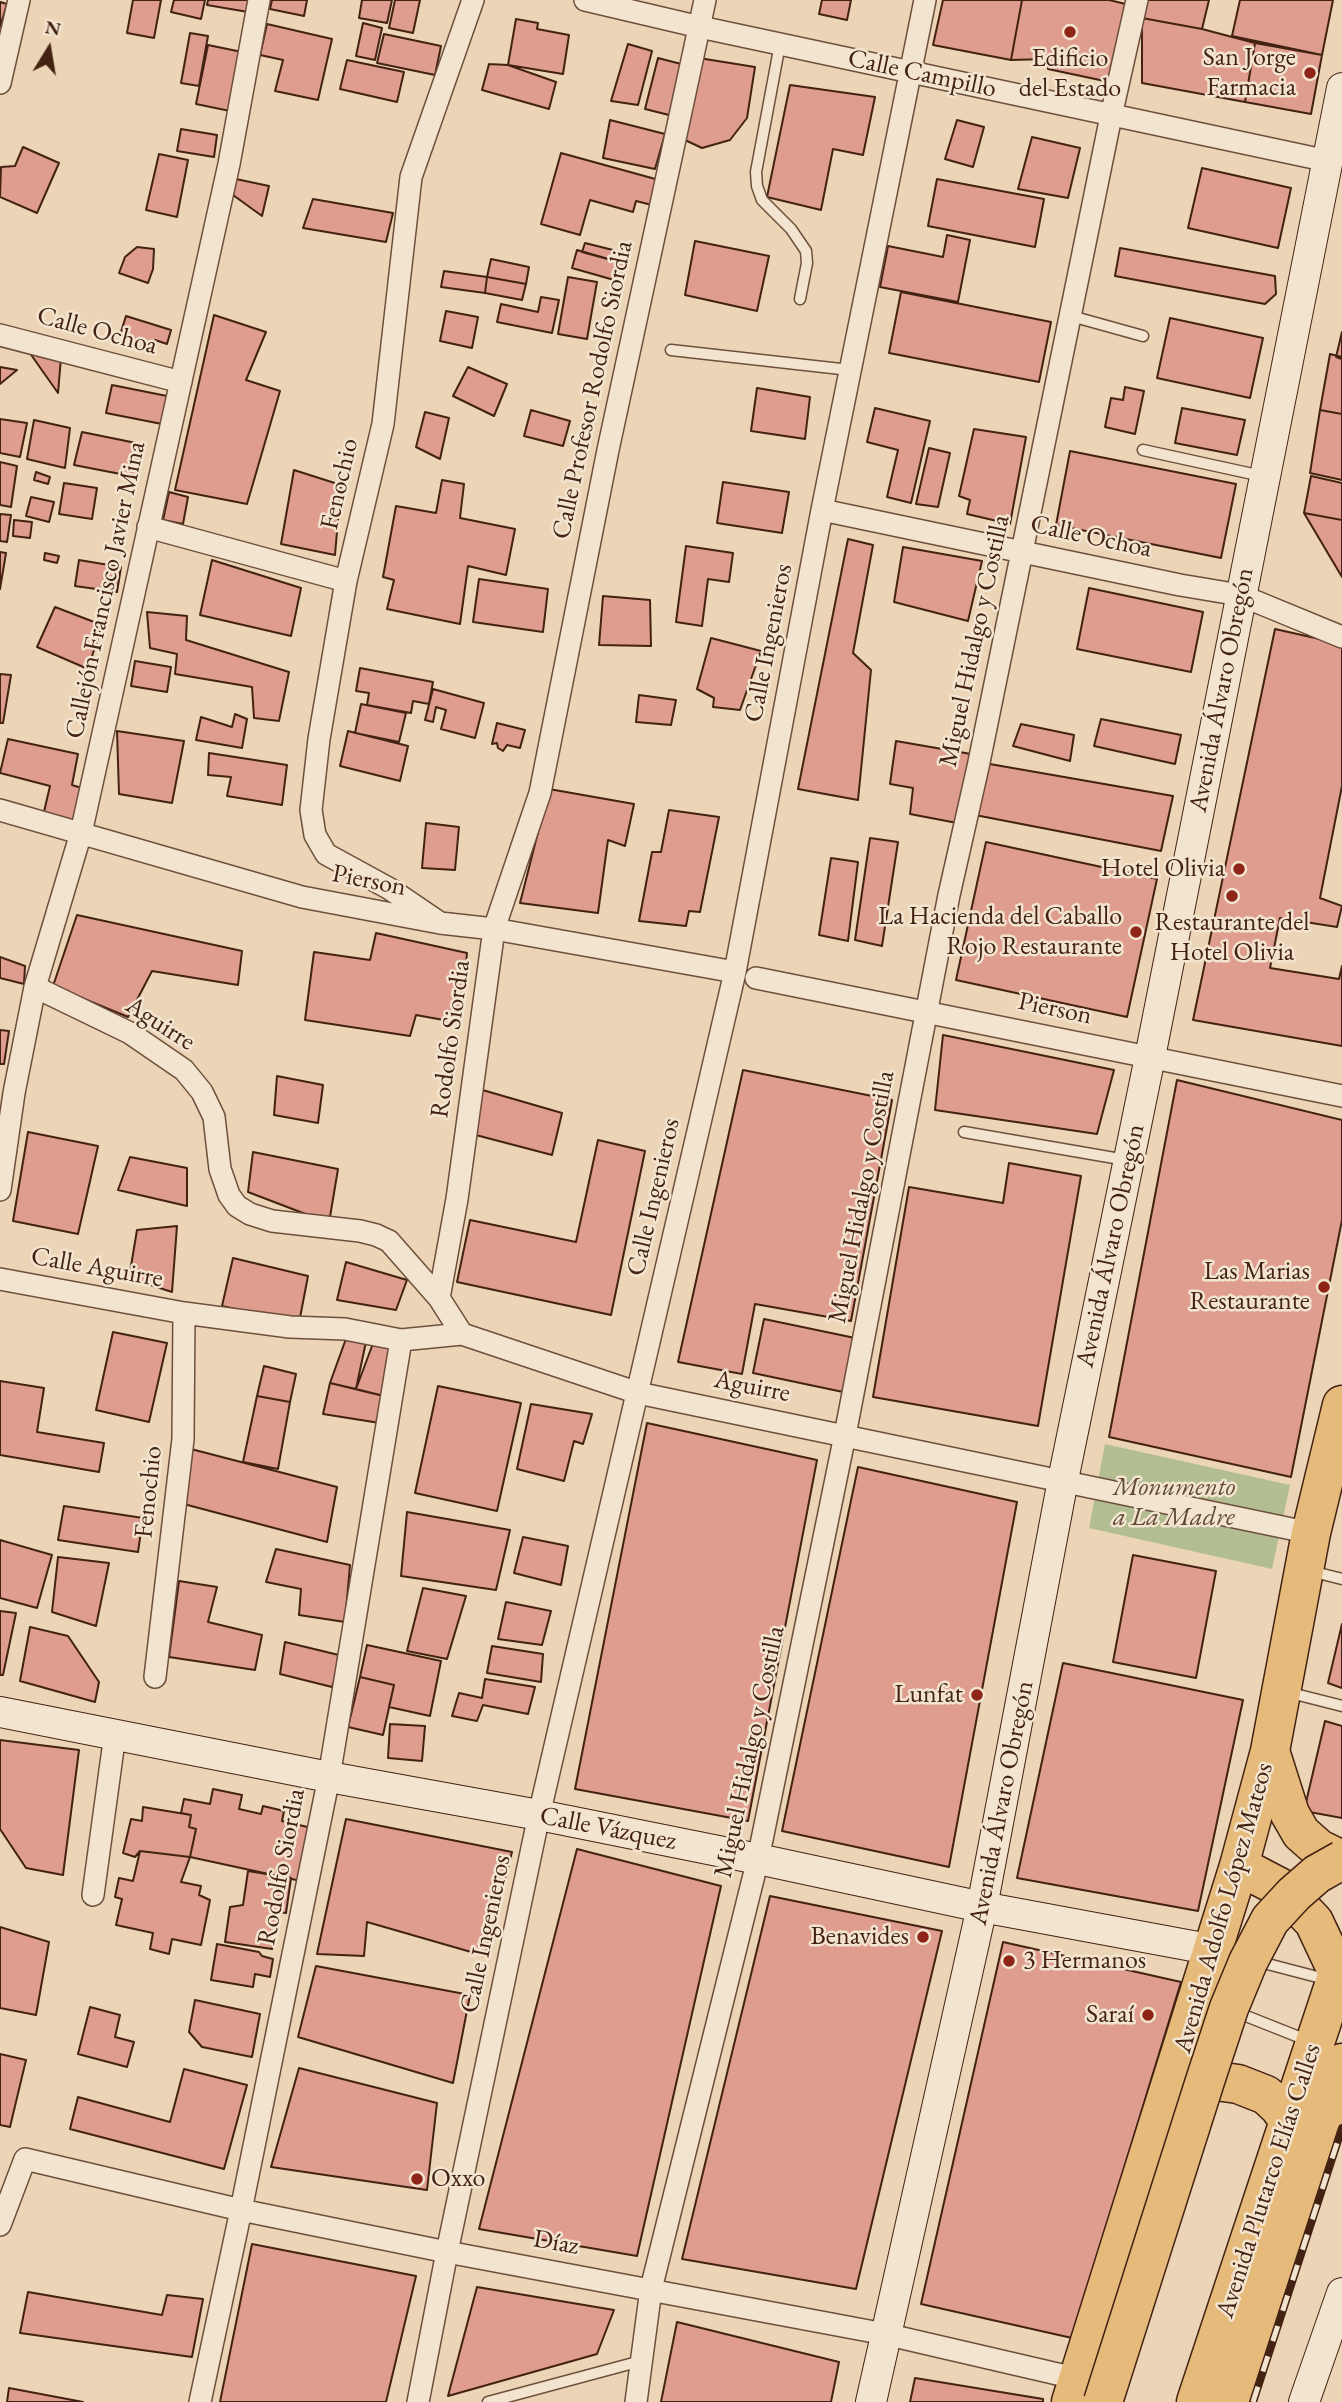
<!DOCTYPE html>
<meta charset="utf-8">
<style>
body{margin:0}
#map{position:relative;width:1342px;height:2402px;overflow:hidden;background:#ecd5b6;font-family:"EB Garamond",serif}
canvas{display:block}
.north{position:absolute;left:14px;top:14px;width:70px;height:70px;-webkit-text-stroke:5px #f3e4d0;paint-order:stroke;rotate:11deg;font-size:19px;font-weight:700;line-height:28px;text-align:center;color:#432212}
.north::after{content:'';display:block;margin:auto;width:24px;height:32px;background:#432212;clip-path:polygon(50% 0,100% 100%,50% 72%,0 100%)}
</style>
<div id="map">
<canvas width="1342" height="2402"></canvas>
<div class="north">N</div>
</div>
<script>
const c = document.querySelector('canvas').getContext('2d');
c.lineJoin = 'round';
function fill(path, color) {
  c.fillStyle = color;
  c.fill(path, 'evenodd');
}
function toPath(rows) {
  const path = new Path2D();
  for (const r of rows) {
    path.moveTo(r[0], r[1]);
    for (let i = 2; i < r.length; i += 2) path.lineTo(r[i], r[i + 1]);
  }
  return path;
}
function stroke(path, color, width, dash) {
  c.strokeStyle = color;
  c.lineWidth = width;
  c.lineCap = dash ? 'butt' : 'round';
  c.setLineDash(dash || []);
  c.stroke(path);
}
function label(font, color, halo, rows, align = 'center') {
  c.font = font + ' "EB Garamond",serif';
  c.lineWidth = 5;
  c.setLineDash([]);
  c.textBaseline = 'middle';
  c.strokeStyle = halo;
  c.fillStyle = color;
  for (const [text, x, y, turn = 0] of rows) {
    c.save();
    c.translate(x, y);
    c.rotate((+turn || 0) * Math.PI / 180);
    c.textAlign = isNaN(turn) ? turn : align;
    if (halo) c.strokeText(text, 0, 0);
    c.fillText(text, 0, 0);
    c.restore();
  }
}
fill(toPath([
 [1105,1444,1290,1485,1272,1569,1089,1528]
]), '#b2be92');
const building = toPath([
 [133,0,161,0,154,38,127,33,133,0],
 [174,0,205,0,201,19,171,12,174,0],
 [208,0,250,0,248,12,207,5,208,0],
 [272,0,307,0,304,16,270,9,272,0],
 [362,0,392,0,387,23,359,18,362,0],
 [395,0,420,0,413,33,389,28,395,0],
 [822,0,851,0,847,20,819,14,822,0],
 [943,0,1022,0,1011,60,933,45,943,0],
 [1022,0,1109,0,1130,5,1114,83,1048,69,1047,59,1011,60,1022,0],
 [1146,0,1209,0,1202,29,1142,18,1146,0],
 [1240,0,1333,0,1322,55,1232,36,1240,0],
 [0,2,7,4,0,27,0,2],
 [1142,18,1202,29,1255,43,1245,102,1142,83,1142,18],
 [516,19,538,23,537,29,569,35,563,74,508,65,516,19],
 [363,23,382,28,375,60,356,56,363,23],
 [267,24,332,39,318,100,275,91,283,60,260,55,267,24],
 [190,33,208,36,199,86,181,83,190,33],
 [384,34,441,46,435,75,377,63,384,34],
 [1255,43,1322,55,1311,114,1245,102,1255,43],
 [628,44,652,51,638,105,611,101,628,44],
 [208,45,242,52,230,111,196,104,208,45],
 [658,58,685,65,673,116,645,109,658,58],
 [699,58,755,67,747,118,730,140,702,148,685,140,699,58],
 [347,60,404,72,397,102,340,89,347,60],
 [489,64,508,65,556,82,549,109,482,90,489,64],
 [790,85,875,97,863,155,833,149,821,210,767,197,790,85],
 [610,120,665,134,655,169,603,158,610,120],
 [957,120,984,127,973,167,945,159,957,120],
 [181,129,217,135,214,157,177,151,181,129],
 [1032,137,1080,148,1068,198,1018,189,1032,137],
 [23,147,59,163,37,213,0,197,1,167,15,166,23,147],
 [561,153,659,180,652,205,636,201,633,212,590,200,580,235,541,224,561,153],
 [159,154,188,160,177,217,146,210,159,154],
 [1202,168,1291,188,1278,248,1188,228,1202,168],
 [236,179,269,186,262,216,233,195,236,179],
 [937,179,1044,199,1035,247,928,226,937,179],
 [313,199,393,213,386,242,303,228,313,199],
 [947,235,970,240,958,302,880,287,888,246,943,257,947,235],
 [695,241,769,256,757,311,685,295,695,241],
 [585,243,629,254,626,264,582,252,585,243],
 [137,247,154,249,153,269,148,283,119,273,125,257,137,247],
 [1120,248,1275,276,1276,294,1265,304,1115,276,1120,248],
 [577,250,626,264,621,282,572,268,577,250],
 [491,259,529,267,526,284,487,277,491,259],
 [444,271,487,277,485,293,441,287,444,271],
 [487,277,526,284,522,300,485,293,487,277],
 [568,277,597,282,587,339,558,334,568,277],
 [901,292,1051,322,1039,382,889,353,901,292],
 [541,297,559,300,552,333,497,322,501,304,538,312,541,297],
 [446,311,478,317,472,348,440,341,446,311],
 [214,315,266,332,246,380,280,391,247,504,175,490,214,315],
 [126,316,171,330,167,344,155,340,153,345,120,335,126,316],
 [1170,318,1263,338,1250,398,1157,378,1170,318],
 [1342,332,1342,359,1336,357,1342,332],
 [27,349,61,358,58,393,27,349],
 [1330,354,1342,357,1342,414,1320,410,1330,354],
 [0,367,17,370,0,384,0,367],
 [468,367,507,384,494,416,453,396,468,367],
 [112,385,167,396,162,424,106,413,112,385],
 [1125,387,1144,391,1135,434,1105,427,1111,398,1123,400,1125,387],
 [757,388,810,397,805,439,751,431,757,388],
 [875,408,930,421,911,503,887,497,898,450,867,442,875,408],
 [1182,408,1245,420,1237,455,1175,443,1182,408],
 [531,410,570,421,563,446,524,436,531,410],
 [1320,410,1342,414,1342,480,1310,473,1320,410],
 [425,412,449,418,440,459,416,447,425,412],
 [0,419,27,423,20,457,0,453,0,419],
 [34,420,70,428,65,468,27,459,34,420],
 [974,429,1026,437,1010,524,967,514,970,500,959,496,974,429],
 [82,432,141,444,136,477,74,465,82,432],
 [929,448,950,453,938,507,916,504,929,448],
 [1070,451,1236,484,1221,558,1056,525,1070,451],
 [0,462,17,466,11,507,0,505,0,462],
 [294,470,341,485,335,555,281,544,294,470],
 [36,472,50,477,48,484,34,480,36,472],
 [1311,476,1342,483,1342,520,1304,513,1311,476],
 [442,480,464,484,460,518,515,529,506,575,468,566,460,624,387,609,394,580,383,577,396,506,436,513,442,480],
 [723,482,789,492,782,533,717,523,723,482],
 [64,483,97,488,92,519,59,514,64,483],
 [169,492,188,497,183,524,163,520,169,492],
 [31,497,54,502,49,522,26,516,31,497],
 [1304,513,1342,520,1342,577,1304,513],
 [0,514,11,515,7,542,0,541,0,514],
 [14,520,32,522,30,538,13,536,14,520],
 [848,539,873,545,853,653,871,670,858,800,798,789,848,539],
 [686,546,733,553,729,582,708,579,702,626,676,622,686,546],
 [903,547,982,561,968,621,894,602,903,547],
 [0,552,6,553,0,589,0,552],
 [45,553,59,556,57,563,44,560,45,553],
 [79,560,121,567,117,592,75,586,79,560],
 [212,560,301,588,291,636,200,615,212,560],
 [479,579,548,589,543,632,473,622,479,579],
 [1089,588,1203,612,1191,672,1077,649,1089,588],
 [603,596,650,600,651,646,599,645,603,596],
 [55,607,102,625,88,669,37,647,55,607],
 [147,612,187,616,186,640,289,672,279,721,254,718,252,687,175,674,177,654,150,648,147,612],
 [1275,629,1342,644,1342,786,1320,898,1342,906,1337,927,1280,918,1270,968,1339,979,1342,966,1342,1046,1193,1020,1275,629],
 [711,638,761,651,740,710,713,707,714,698,697,689,711,638],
 [135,661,171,667,167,692,131,686,135,661],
 [360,668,433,682,429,704,413,701,411,713,367,705,369,693,356,691,360,668],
 [0,674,11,675,3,723,0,723,0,674],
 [433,689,484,703,475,738,441,729,446,710,436,707,433,722,425,720,433,689],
 [639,695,676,700,671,725,636,722,639,695],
 [361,704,406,713,399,742,355,733,361,704],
 [235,714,247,719,242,748,196,740,201,717,232,727,235,714],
 [1101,719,1181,735,1175,764,1094,746,1101,719],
 [497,723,525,730,520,748,507,745,503,751,498,748,497,743,492,744,497,723],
 [1021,724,1074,735,1070,761,1013,746,1021,724],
 [117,731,184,741,172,803,119,794,117,731],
 [348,731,408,746,400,781,340,766,348,731],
 [8,739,78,754,72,785,85,789,77,826,43,816,50,786,0,773,8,739],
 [896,741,971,754,957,823,910,814,913,788,890,784,896,741],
 [209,753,287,765,282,805,227,796,231,777,208,775,209,753],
 [984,763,1173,796,1161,851,975,815,984,763],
 [549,789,634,804,625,846,608,840,598,913,520,903,549,789],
 [669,810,719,817,700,912,689,911,686,926,639,921,652,852,661,852,669,810],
 [426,823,459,827,455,870,422,868,426,823],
 [870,838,898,842,882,946,855,940,870,838],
 [986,842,1157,879,1127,1017,956,980,986,842],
 [831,858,858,862,848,941,819,935,831,858],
 [77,915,242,951,238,985,152,971,128,1017,53,986,77,915],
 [376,933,467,953,460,1023,416,1015,410,1036,305,1020,314,952,370,960,376,933],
 [0,957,25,966,24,984,0,978,0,957],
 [0,1030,9,1031,4,1064,0,1064,0,1030],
 [943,1035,1114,1070,1097,1134,935,1110,943,1035],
 [743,1070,892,1100,851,1321,755,1304,742,1374,678,1362,743,1070],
 [277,1076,323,1085,318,1123,274,1115,277,1076],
 [1177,1080,1342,1120,1342,1220,1291,1477,1109,1437,1177,1080],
 [479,1089,562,1113,552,1155,472,1134,479,1089],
 [28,1132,98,1146,78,1234,13,1221,28,1132],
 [598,1140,645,1151,611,1315,457,1282,470,1220,576,1242,598,1140],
 [253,1152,338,1169,329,1223,248,1192,253,1152],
 [130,1157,187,1168,187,1206,118,1190,130,1157],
 [1009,1163,1081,1176,1038,1426,873,1397,909,1187,1003,1203,1009,1163],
 [177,1226,172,1292,129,1278,137,1230,177,1226],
 [233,1258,308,1276,299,1323,222,1306,233,1258],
 [346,1262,407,1280,396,1310,337,1300,346,1262],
 [764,1319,855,1338,843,1392,753,1373,764,1319],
 [113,1332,167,1343,149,1422,96,1410,113,1332],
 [348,1333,367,1337,356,1389,330,1383,348,1333],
 [375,1338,404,1344,396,1399,356,1389,375,1338],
 [264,1366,296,1374,290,1402,257,1396,264,1366],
 [0,1381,44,1388,37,1432,104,1443,99,1472,0,1455,0,1381],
 [330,1383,396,1399,386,1424,323,1414,330,1383],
 [438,1386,521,1403,497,1511,415,1493,438,1386],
 [257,1396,290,1402,278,1469,243,1462,257,1396],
 [531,1404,592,1414,583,1444,574,1441,564,1481,517,1469,531,1404],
 [647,1423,817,1460,748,1821,575,1789,647,1423],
 [191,1449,337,1487,327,1542,180,1503,191,1449],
 [858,1467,1017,1502,949,1867,782,1831,858,1467],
 [64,1506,143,1518,138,1552,58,1540,64,1506],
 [407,1512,510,1530,496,1590,401,1576,407,1512],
 [523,1537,568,1546,561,1585,514,1573,523,1537],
 [0,1540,52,1555,37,1608,0,1598,0,1540],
 [276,1549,350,1565,345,1622,299,1615,301,1589,266,1582,276,1549],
 [1133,1555,1216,1571,1196,1678,1113,1662,1133,1555],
 [58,1557,109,1563,96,1626,52,1612,58,1557],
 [179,1581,217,1587,208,1622,262,1635,255,1670,169,1657,179,1581],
 [423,1588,466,1596,447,1659,407,1651,423,1588],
 [506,1602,551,1611,542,1645,498,1639,506,1602],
 [0,1611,16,1613,3,1675,0,1675,0,1611],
 [1342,1624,1342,1688,1328,1683,1342,1624],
 [30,1627,68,1636,99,1682,95,1702,20,1681,30,1627],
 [285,1642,343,1656,332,1687,280,1674,285,1642],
 [367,1645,441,1661,430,1716,389,1707,394,1685,360,1677,367,1645],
 [492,1646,543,1654,541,1682,487,1673,492,1646],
 [1063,1663,1243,1700,1198,1911,1017,1878,1063,1663],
 [360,1677,394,1685,383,1735,348,1727,360,1677],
 [485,1679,535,1687,528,1714,483,1705,477,1721,452,1716,459,1693,482,1698,485,1679],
 [1325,1721,1342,1726,1342,1818,1304,1811,1325,1721],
 [390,1724,425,1726,422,1761,388,1758,390,1724],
 [0,1740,79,1750,63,1875,26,1868,0,1829,0,1740],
 [213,1789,242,1795,239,1809,261,1814,263,1806,284,1811,282,1821,312,1828,301,1881,190,1857,196,1829,189,1827,191,1815,181,1813,184,1799,210,1804,213,1789],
 [143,1807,191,1815,189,1827,196,1829,190,1857,140,1851,135,1857,123,1853,131,1819,142,1821,143,1807],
 [346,1819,512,1852,485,1956,367,1922,364,1956,317,1954,346,1819],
 [577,1849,721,1886,637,2256,479,2229,577,1849],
 [140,1851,190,1857,181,1882,201,1886,199,1895,210,1900,201,1945,172,1939,169,1954,150,1949,153,1933,116,1925,122,1899,115,1897,119,1878,133,1881,140,1851],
 [248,1871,291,1878,286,1913,278,1912,272,1949,225,1942,230,1907,243,1905,248,1871],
 [770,1896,942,1931,856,2289,682,2259,770,1896],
 [0,1927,49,1942,36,2015,0,2008,0,1927],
 [1003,1942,1181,1982,1072,2338,921,2304,1003,1942],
 [217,1944,259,1952,262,1956,273,1959,270,1977,255,1974,253,1987,211,1980,217,1944],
 [316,1966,470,1995,453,2083,298,2037,316,1966],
 [195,2000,260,2014,252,2057,202,2047,189,2032,195,2000],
 [90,2007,120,2015,115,2037,134,2042,127,2067,78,2054,90,2007],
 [0,2054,26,2060,10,2127,0,2125,0,2054],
 [299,2068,437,2103,427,2190,271,2167,299,2068],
 [184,2069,247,2085,224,2169,70,2129,78,2097,170,2122,184,2069],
 [252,2244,416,2276,386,2402,220,2402,252,2244],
 [477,2287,614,2310,597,2354,448,2396,477,2287],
 [28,2292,162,2315,167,2295,203,2299,192,2357,20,2333,28,2292],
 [677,2322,839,2362,831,2402,661,2402,677,2322],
 [915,2378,1043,2399,1043,2402,910,2402,915,2378],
 [9,2388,83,2402,7,2402,9,2388]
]);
fill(building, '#de9d8e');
stroke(building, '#432212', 2);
const lane = toPath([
 [780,44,756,172,757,186,762,200,791,229,806,251,807,263,800,299],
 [1071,316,1143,336],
 [671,350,850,370],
 [1143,450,1262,476],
 [964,1132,1126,1160],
 [1310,1571,1342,1579],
 [1287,1692,1342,1706],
 [1256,1961,1329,1980],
 [1236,2012,1309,2041],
 [488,2402,641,2361]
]);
const street = toPath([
 [585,0,700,27,1328,161],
 [0,83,19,0],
 [0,335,181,382],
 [822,510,1180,585,1240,595,1342,637],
 [148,527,346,581],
 [0,810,302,897,440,923,494,929,735,972],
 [440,923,390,889,326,854,315,835,311,810,319,739,346,581,383,424,411,177,473,0],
 [756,978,1342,1096],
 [35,987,130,1033,184,1070,202,1092,214,1117,220,1169,229,1195,237,1206,250,1214,272,1221,360,1231,376,1235,389,1241,439,1298,462,1334],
 [0,1190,14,1093,35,987,81,833,229,164,259,0],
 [0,1279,184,1313,290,1327,345,1329,401,1340,462,1334,638,1393,1311,1533],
 [439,1298,457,1199,494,929,540,793,608,450,705,0],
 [155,1677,183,1439,184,1313],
 [93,1895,115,1734],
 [0,2225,25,2159,241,2210,447,2252,885,2334,1079,2379],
 [200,2402,241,2210,329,1777,401,1340],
 [418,2402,447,2252,539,1815,735,972,822,510,925,0],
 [636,2402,651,2289,758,1859,845,1435,949,895,978,767,1111,116,1137,0]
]);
const secondary = toPath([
 [0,1712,329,1777,539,1815,758,1859,982,1907,1214,1950],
 [871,2402,982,1907,1063,1480,1150,1057,1342,88],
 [1304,2402,1342,2293]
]);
const highway = toPath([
 [1270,1751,1290,1814,1301,1833,1319,1849,1342,1860],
 [1239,1866,1281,1888,1299,1906,1314,1922,1338,1973],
 [1174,2092,1198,2082,1216,2081,1238,2084,1266,2095,1279,2107,1288,2120],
 [1071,2402,1239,1866,1270,1751,1311,1533,1342,1405],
 [1196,2402,1342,1961],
 [1235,2402,1342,2063]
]);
stroke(lane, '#6d4f3b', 13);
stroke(street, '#6d4f3b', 24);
stroke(secondary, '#432212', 32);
stroke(highway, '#432212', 41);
stroke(lane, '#f3e4d0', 10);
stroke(street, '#f3e4d0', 21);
stroke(secondary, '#f3e4d0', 30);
stroke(highway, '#e6ba7b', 38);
const rail = toPath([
 [1253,2402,1342,2128]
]);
stroke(rail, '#432212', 8);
stroke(rail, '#f3e4d0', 5, [16]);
const highwayBridge = toPath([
 [1103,2402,1205,2081,1229,2008,1248,1962,1270,1920,1294,1894,1317,1874,1342,1860]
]);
stroke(highwayBridge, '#432212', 41, []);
stroke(highwayBridge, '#e6ba7b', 38);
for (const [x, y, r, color] of [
 [1070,32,7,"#8f2418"],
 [1310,73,7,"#8f2418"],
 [1239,869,7,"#8f2418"],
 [1232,896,7,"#8f2418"],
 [1136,932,7,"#8f2418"],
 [1324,1287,7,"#8f2418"],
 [977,1695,7,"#8f2418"],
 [923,1937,7,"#8f2418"],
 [1009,1961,7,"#8f2418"],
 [1148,2015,7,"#8f2418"],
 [417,2179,7,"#8f2418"]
]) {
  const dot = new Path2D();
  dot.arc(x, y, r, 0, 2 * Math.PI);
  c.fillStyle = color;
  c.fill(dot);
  stroke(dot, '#f3e4d0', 2.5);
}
label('26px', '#432212', '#f3e4d0', [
 ["San Jorge",1296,58],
 ["Farmacia",1296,88],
 ["Edificio",1070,59,"center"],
 ["del Estado",1070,89,"center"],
 ["Hotel Olivia",1225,869],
 ["La Hacienda del Caballo",1122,917],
 ["Rojo Restaurante",1122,947],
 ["Restaurante del",1232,923,"center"],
 ["Hotel Olivia",1232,953,"center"],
 ["Las Marias",1310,1272],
 ["Restaurante",1310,1302],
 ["Lunfat",963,1695],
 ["Benavides",909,1937],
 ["3 Hermanos",1023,1961,"left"],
 ["Saraí",1134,2015],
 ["Oxxo",431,2179,"left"]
], 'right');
label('26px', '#432212', '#f3e4d0', [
 ["Calle Campillo",922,74,12],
 ["Calle Ochoa",97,331,15],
 ["Calle Profesor Rodolfo Siordia",593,390,-78],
 ["Fenochio",340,484,-77],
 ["Calle Ochoa",1091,537,12],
 ["Callejón Francisco Javier Mina",106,590,-78],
 ["Miguel Hidalgo y Costilla",975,641,-78],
 ["Calle Ingenieros",769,643,-79],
 ["Avenida Álvaro Obregón",1222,690,-79],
 ["Pierson",369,881,11],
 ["Pierson",1055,1009,12],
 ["Aguirre",160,1024,33],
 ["Rodolfo Siordia",451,1039,-82],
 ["Calle Ingenieros",654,1197,-77],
 ["Miguel Hidalgo y Costilla",862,1197,-79],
 ["Avenida Álvaro Obregón",1111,1246,-78],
 ["Calle Aguirre",97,1268,10],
 ["Aguirre",752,1387,11],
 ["Fenochio",149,1492,-84],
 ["Miguel Hidalgo y Costilla",750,1752,-78],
 ["Avenida Álvaro Obregón",1002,1803,-79],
 ["Calle Vázquez",608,1829,11],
 ["Rodolfo Siordia",282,1867,-79],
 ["Avenida Adolfo López Mateos",1224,1908,-74],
 ["Calle Ingenieros",486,1934,-78],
 ["Avenida Plutarco Elías Calles",1269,2181,-72],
 ["Díaz",556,2243,10]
]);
label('italic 26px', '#5f4932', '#f3e4d0', [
 ["Monumento",1174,1488],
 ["a La Madre",1174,1518]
]);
</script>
